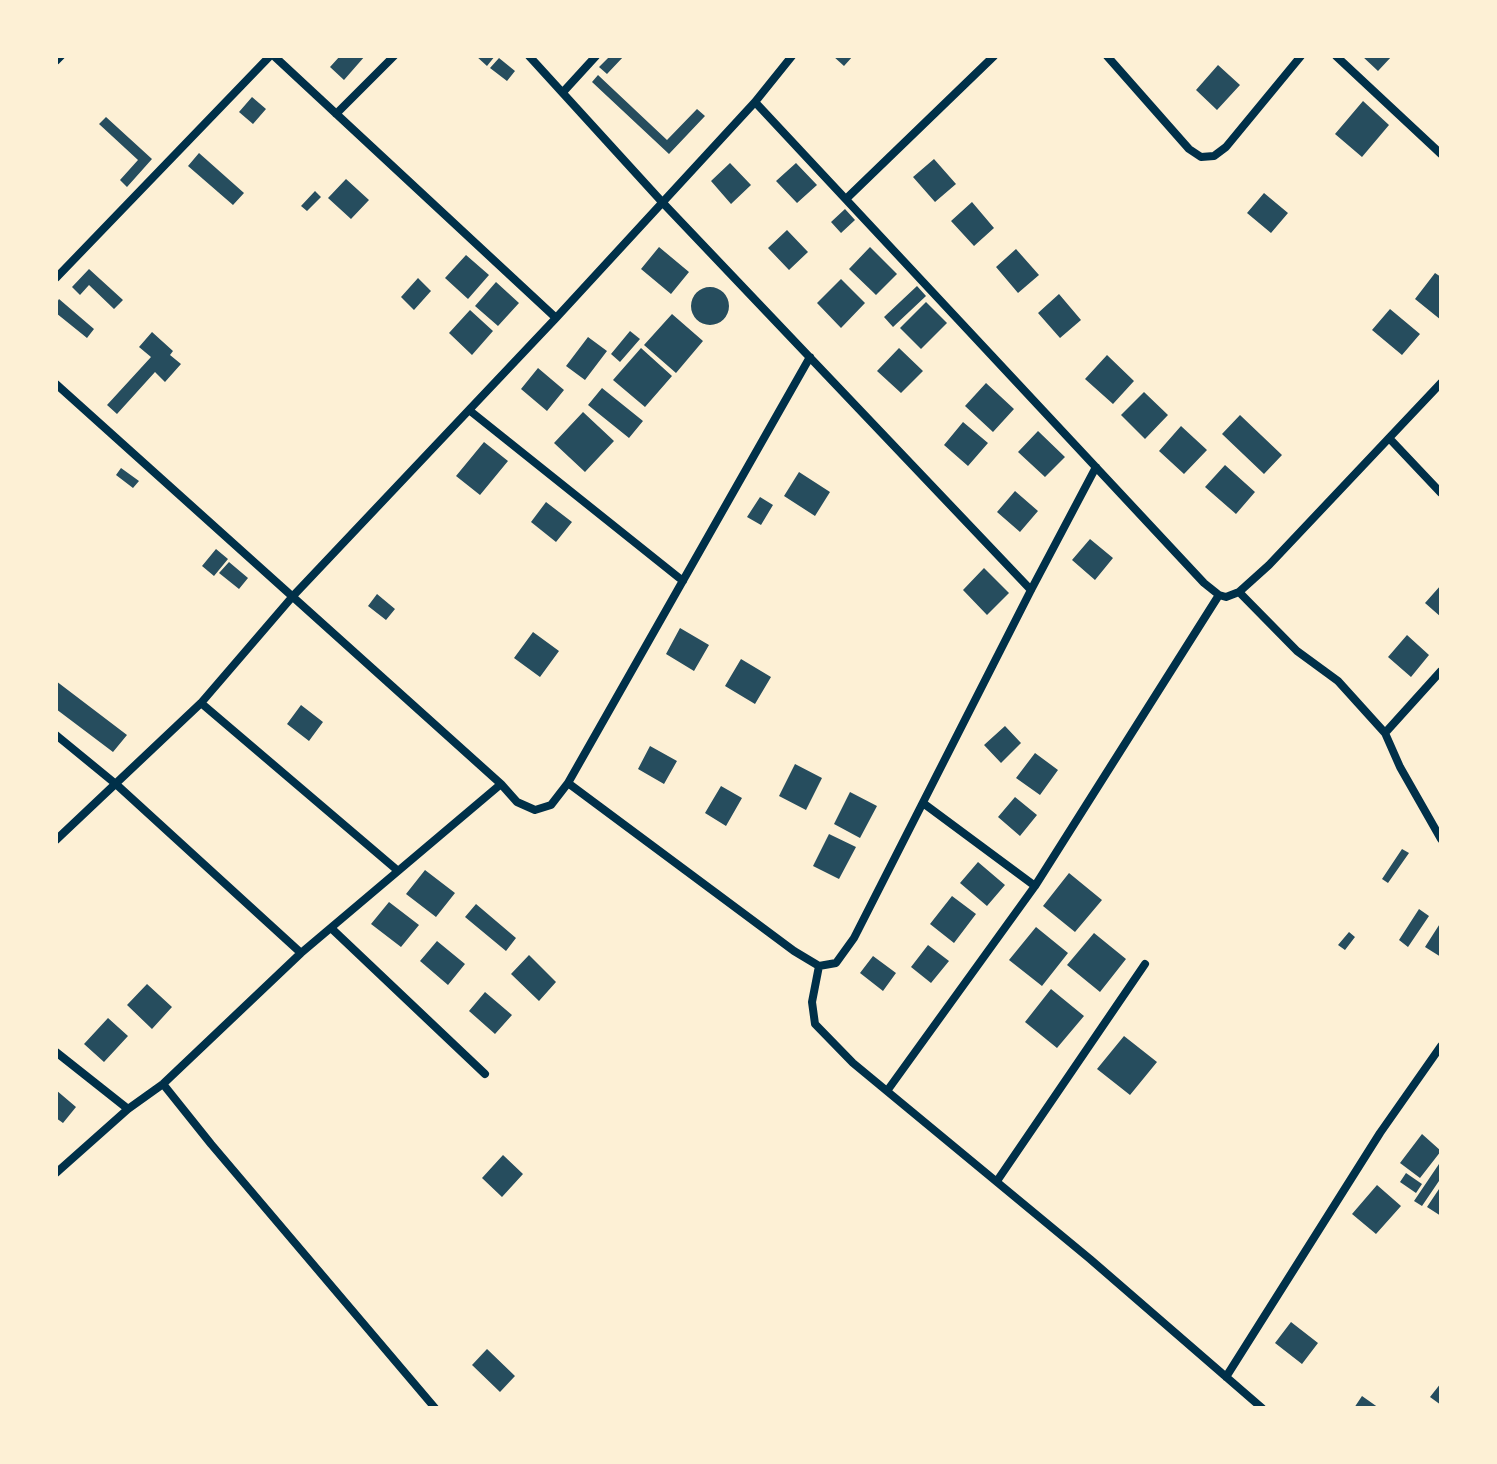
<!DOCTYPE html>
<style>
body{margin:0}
#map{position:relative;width:1497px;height:1464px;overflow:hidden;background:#fdf0d5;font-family:"Archivo Narrow",sans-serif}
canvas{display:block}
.frame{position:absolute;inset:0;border:58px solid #fdf0d5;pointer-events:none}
</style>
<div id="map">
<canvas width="1497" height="1464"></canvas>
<div class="frame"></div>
</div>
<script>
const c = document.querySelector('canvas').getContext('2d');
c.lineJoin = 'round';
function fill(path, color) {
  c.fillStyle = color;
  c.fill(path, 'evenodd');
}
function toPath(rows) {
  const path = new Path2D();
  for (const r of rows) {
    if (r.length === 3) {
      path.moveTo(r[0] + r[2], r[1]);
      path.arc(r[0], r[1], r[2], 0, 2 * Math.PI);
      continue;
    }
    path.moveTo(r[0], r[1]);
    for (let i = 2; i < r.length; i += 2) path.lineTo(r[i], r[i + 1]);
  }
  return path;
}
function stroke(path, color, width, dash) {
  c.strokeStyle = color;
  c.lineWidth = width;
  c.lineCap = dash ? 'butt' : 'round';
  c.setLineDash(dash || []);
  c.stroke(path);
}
fill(toPath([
 [340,56,365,56,344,80,330,67],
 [476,56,495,56,487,66],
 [610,56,624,56,607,74,599,67],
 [833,56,853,56,844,66],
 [1362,56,1392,56,1378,71],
 [499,58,515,71,507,81,490,68],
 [1218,65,1240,85,1217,110,1196,90],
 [598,75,667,140,697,109,705,116,669,154,592,82],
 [252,97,266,109,253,124,239,112],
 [1363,101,1389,125,1362,157,1335,134],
 [106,117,152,159,127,187,120,180,138,160,99,124],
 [199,153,244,193,233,205,188,166],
 [934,159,956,184,935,202,913,177],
 [730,163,751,185,731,204,711,181],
 [796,163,817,185,797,203,776,181],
 [346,179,369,200,351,219,328,198],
 [315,191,321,197,307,211,301,206],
 [1264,193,1288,213,1271,233,1247,213],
 [972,202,994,228,974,246,951,221],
 [845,209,855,220,841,233,831,222],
 [787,230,808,252,789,270,768,248],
 [659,247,689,272,671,294,641,269],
 [870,247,897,274,876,295,849,269],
 [1016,249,1039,275,1018,293,996,267],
 [466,255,489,275,468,299,445,278],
 [89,269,123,300,114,309,89,285,80,295,72,287],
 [1435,273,1441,277,1441,320,1415,299],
 [418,278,431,291,414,310,401,297],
 [841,279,865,303,841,328,817,303],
 [496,282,519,303,498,326,475,306],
 [917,286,926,296,893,327,884,317],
 [710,306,19],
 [1059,294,1081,320,1060,338,1038,313],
 [59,299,94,329,87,338,56,313,56,304],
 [926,302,947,323,921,349,900,328],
 [1390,309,1420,334,1402,355,1372,330],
 [470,310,493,331,472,355,449,333],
 [672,314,703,341,676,373,644,345],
 [630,331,640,339,620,362,611,354],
 [152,332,173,351,170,355,181,364,165,382,155,372,117,414,107,405,151,357,139,347],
 [588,337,607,351,585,380,566,366],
 [641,348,672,376,645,407,613,380],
 [899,348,923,371,901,393,877,371],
 [1107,355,1134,381,1113,404,1085,379],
 [538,368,564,390,547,411,521,389],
 [986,383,1014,409,993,432,965,406],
 [602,388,643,421,629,438,588,405],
 [1144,392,1168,415,1145,439,1121,415],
 [583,412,614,441,585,472,554,443],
 [1240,415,1282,455,1264,474,1222,434],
 [963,422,988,443,968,466,944,445],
 [1181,426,1207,450,1184,474,1159,451],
 [1038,431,1065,457,1045,477,1018,452],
 [484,442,508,461,480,495,456,476],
 [1225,465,1255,492,1236,514,1205,487],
 [121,468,139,481,133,488,116,475],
 [799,472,830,492,815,516,784,496],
 [1015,491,1038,511,1020,532,997,512],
 [760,497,773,505,761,525,747,517],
 [546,502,572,522,556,542,531,522],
 [1090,539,1113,558,1095,580,1072,560],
 [216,549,228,559,214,576,202,566],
 [229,562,248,578,239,589,219,573],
 [984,568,1009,593,987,615,963,590],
 [1441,585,1441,617,1425,603],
 [377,594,395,609,386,620,368,606],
 [680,628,709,645,694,671,666,654],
 [533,632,559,651,540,677,514,658],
 [1407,635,1429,655,1411,677,1388,657],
 [741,659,771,677,755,704,725,686],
 [56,681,127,735,113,752,56,709],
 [301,705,323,722,309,741,287,724],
 [1005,726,1021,743,1001,763,984,745],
 [650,746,677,761,664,784,638,769],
 [1035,753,1058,770,1040,795,1016,778],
 [795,764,822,778,806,810,779,796],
 [721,786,742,798,726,826,705,813],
 [850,792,877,806,860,838,834,824],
 [1015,797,1037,815,1020,836,998,817],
 [829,834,856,847,839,879,813,866],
 [1402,849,1409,853,1388,883,1382,879],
 [978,862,1005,885,987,906,960,883],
 [425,870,455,893,436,917,406,894],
 [1069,873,1102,900,1075,932,1043,906],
 [952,896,976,914,954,943,930,924],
 [389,902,419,925,401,947,371,924],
 [476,904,516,938,506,951,465,917],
 [1419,909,1429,916,1408,947,1399,940],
 [1441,922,1441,957,1425,947],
 [1036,927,1068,953,1042,986,1009,960],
 [1349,932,1355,937,1345,950,1338,945],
 [1094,933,1126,959,1100,992,1067,965],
 [437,941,465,964,448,985,420,961],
 [928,945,949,961,931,983,911,967],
 [529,955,556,982,539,1001,511,974],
 [873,956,896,973,883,991,860,973],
 [147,984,172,1007,152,1029,127,1005],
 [1051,989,1084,1016,1057,1048,1025,1022],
 [485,992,512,1015,495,1034,469,1011],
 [108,1018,128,1036,104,1062,84,1044],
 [1124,1036,1157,1062,1130,1095,1097,1069],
 [56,1090,76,1107,63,1123,56,1118],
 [1422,1134,1441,1151,1420,1178,1400,1163],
 [503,1155,523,1174,502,1197,482,1178],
 [1441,1161,1441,1178,1422,1206,1414,1201],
 [1406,1173,1422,1184,1416,1193,1400,1182],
 [1377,1185,1401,1206,1376,1234,1352,1214],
 [1441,1186,1441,1216,1427,1207],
 [1291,1322,1318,1343,1302,1364,1275,1343],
 [487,1349,515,1376,500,1392,472,1365],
 [1441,1383,1441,1405,1430,1397],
 [1362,1396,1379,1408,1354,1408]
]), '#264d5e');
stroke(toPath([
 [274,56,556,318],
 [529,56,663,203,1031,590],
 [792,56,755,102,1204,583,1219,595,1226,597,1239,592,1269,565,1441,383],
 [1107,56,1189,149,1201,157,1214,156,1226,147,1301,56],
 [1336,56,1441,154],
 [56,61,61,56],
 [564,91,596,56],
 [336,114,394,56],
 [846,199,994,56],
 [56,278,270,56],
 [56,384,501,784,517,802,535,810,551,805,568,783,810,357],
 [469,410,683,581],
 [1389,438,1441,493],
 [1239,592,1297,651,1338,681,1385,733,1400,767,1441,839],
 [201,703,397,870],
 [1385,733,1441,671],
 [56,735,117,785,301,953],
 [568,783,794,951,819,966,836,963,854,938,1031,590,1096,467],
 [923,803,1035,886],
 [56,840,201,703,293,596,556,318,755,102],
 [331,928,485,1074],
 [819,966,812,1002,815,1024,853,1063,1090,1259,1262,1408],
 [56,1052,128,1109],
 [163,1084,211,1144,435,1408],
 [887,1091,1035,886,1219,595],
 [56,1173,128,1109,163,1084,301,953,501,784],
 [997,1181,1145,964],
 [1226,1377,1380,1133,1441,1046]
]), '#003049', 8);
</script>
